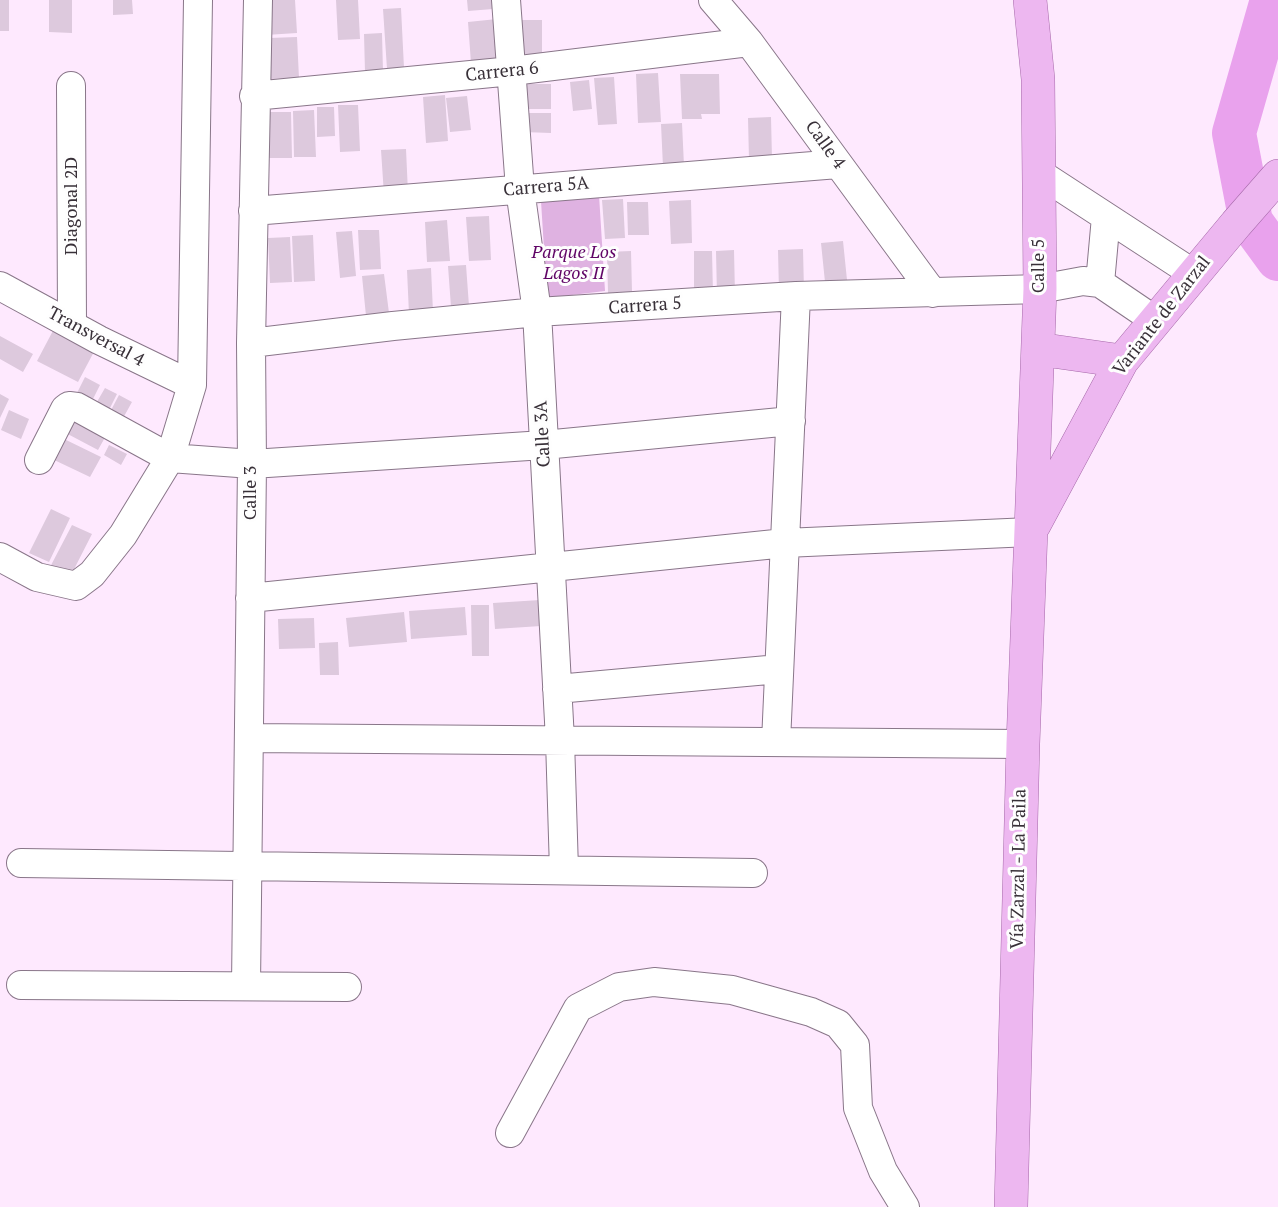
<!DOCTYPE html>
<meta charset="utf-8">
<style>
body{margin:0}
canvas{display:block;background:#fee9fe}
</style>
<canvas width="1278" height="1207"></canvas>
<script>
const c = document.querySelector('canvas').getContext('2d');
c.lineJoin = 'round';
function fill(path, color) {
  c.fillStyle = color;
  c.fill(path, 'evenodd');
}
function toPath(rows) {
  const path = new Path2D();
  for (const r of rows) {
    path.moveTo(r[0], r[1]);
    for (let i = 2; i < r.length; i += 2) path.lineTo(r[i], r[i + 1]);
  }
  return path;
}
function stroke(path, color, width, dash) {
  c.strokeStyle = color;
  c.lineWidth = width;
  c.lineCap = dash ? 'butt' : 'round';
  c.setLineDash(dash || []);
  c.stroke(path);
}
function label(font, color, halo, rows, align = 'center') {
  c.font = font + ' "PT Serif",serif';
  c.lineWidth = 6;
  c.setLineDash([]);
  c.textBaseline = 'middle';
  c.strokeStyle = halo;
  c.fillStyle = color;
  for (const [text, x, y, turn = 0] of rows) {
    c.save();
    c.translate(x, y);
    c.rotate((+turn || 0) * Math.PI / 180);
    c.textAlign = isNaN(turn) ? turn : align;
    if (halo) c.strokeText(text, 0, 0);
    c.fillText(text, 0, 0);
    c.restore();
  }
}
fill(toPath([
 [599,195,605,291,547,298,541,201]
]), '#dfb2e1');
stroke(toPath([
 [1272,0,1234,133,1251,222,1278,259]
]), '#e9a2ed', 44);
fill(toPath([
 [0,0,9,0,9,31,0,31],
 [49,0,72,0,72,33,49,32],
 [113,0,132,0,133,14,113,15],
 [264,0,295,0,297,33,266,35],
 [336,0,358,0,360,39,338,40],
 [467,0,492,0,493,9,468,11],
 [401,8,404,68,387,69,383,9],
 [497,19,500,60,471,63,468,22],
 [518,20,542,20,542,56,518,56],
 [382,33,383,72,365,72,364,34],
 [297,37,299,78,270,79,269,38],
 [658,73,661,122,638,123,636,74],
 [680,74,719,74,720,114,701,114,702,119,682,119],
 [614,77,617,124,598,125,594,78],
 [589,80,592,109,573,111,570,82],
 [526,84,551,84,551,109,526,109],
 [445,95,448,141,426,143,423,97],
 [467,96,471,130,450,132,446,98],
 [338,105,358,105,360,151,340,152],
 [317,107,334,107,335,136,317,137],
 [314,110,316,157,294,157,293,111],
 [262,112,291,112,292,158,263,158],
 [523,113,551,113,551,133,523,132],
 [771,117,772,159,749,160,748,118],
 [682,123,684,166,663,167,661,124],
 [406,149,408,193,384,195,381,150],
 [623,199,625,238,605,239,602,200],
 [691,200,692,243,671,244,669,201],
 [627,202,648,202,649,235,628,235],
 [489,216,491,260,469,261,466,217],
 [447,220,450,261,427,262,425,222],
 [358,230,379,230,381,269,360,270],
 [352,231,356,276,340,278,336,232],
 [313,235,315,281,294,282,292,236],
 [290,237,292,282,270,283,268,238],
 [843,241,847,280,825,282,821,243],
 [803,249,804,291,779,292,778,250],
 [734,250,735,295,717,296,716,251],
 [631,251,632,292,608,293,607,252],
 [694,251,712,251,713,294,694,294],
 [466,265,469,306,451,307,448,266],
 [431,268,433,312,409,314,407,270],
 [384,274,389,313,366,316,362,276],
 [56,325,97,346,78,382,37,361],
 [0,336,33,354,23,372,0,359],
 [85,377,100,385,91,403,76,395],
 [105,388,117,394,107,414,94,407],
 [0,394,9,399,0,418],
 [119,395,132,402,122,420,109,414],
 [9,410,29,419,21,439,1,430],
 [72,413,108,432,98,450,62,431],
 [60,437,101,457,90,477,50,458],
 [109,445,127,454,121,465,104,455],
 [51,509,70,518,49,562,29,553],
 [72,525,92,534,68,581,48,571],
 [540,600,541,626,495,629,493,603],
 [471,605,489,605,489,656,472,656],
 [465,607,467,635,411,639,409,611],
 [404,612,407,642,349,647,346,618],
 [314,618,315,648,279,649,278,619],
 [338,642,339,675,320,675,319,643]
]), '#ddc9dd');
const minor = toPath([
 [506,0,520,189,537,312,560,740,564,870],
 [713,0,749,42,933,293],
 [71,86,72,325],
 [254,96,512,71,749,42],
 [1039,173,1194,274],
 [253,211,838,164],
 [1100,283,1106,217],
 [0,286,99,340,192,385],
 [251,343,393,326,537,312,796,296,1040,289,1083,281,1100,283,1156,321],
 [39,460,65,409,69,406,77,407,170,458,252,464,544,445,791,421],
 [0,557,37,577,76,586,92,574,123,535,170,458,192,385,198,0],
 [250,598,785,543,1030,532],
 [557,689,779,669],
 [249,738,1023,744],
 [776,742,796,296],
 [21,863,753,873],
 [21,985,347,987],
 [246,986,252,464,251,343,258,0],
 [510,1133,578,1008,619,987,654,982,732,990,811,1012,838,1024,855,1045,858,1108,883,1171,905,1207]
]);
const major = toPath([
 [1038,349,1122,361],
 [1034,525,1122,361,1236,224,1278,176],
 [1011,1207,1023,744,1040,289,1038,79,1030,0]
]);
stroke(minor, '#897689', 30);
stroke(major, '#a669a9', 34);
stroke(minor, '#fff', 28);
stroke(major, '#edb7f0', 33);
label('18px', '#383038', '#fefefe', [
 ["Carrera 6",502,72,-6],
 ["Calle 4",825,145,54],
 ["Carrera 5A",546,187,-5],
 ["Diagonal 2D",72,206,-90],
 ["Calle 5",1039,266,-90],
 ["Carrera 5",645,306,-4],
 ["Variante de Zarzal",1162,316,-52],
 ["Transversal 4",96,337,28],
 ["Calle 3A",543,434,-93],
 ["Calle 3",251,493,-90],
 ["Vía Zarzal - La Paila",1019,869,-89]
]);
label('italic 18px', '#600466', '#fefefe', [
 ["Parque Los",574,253],
 ["Lagos II",574,274]
]);
</script>
